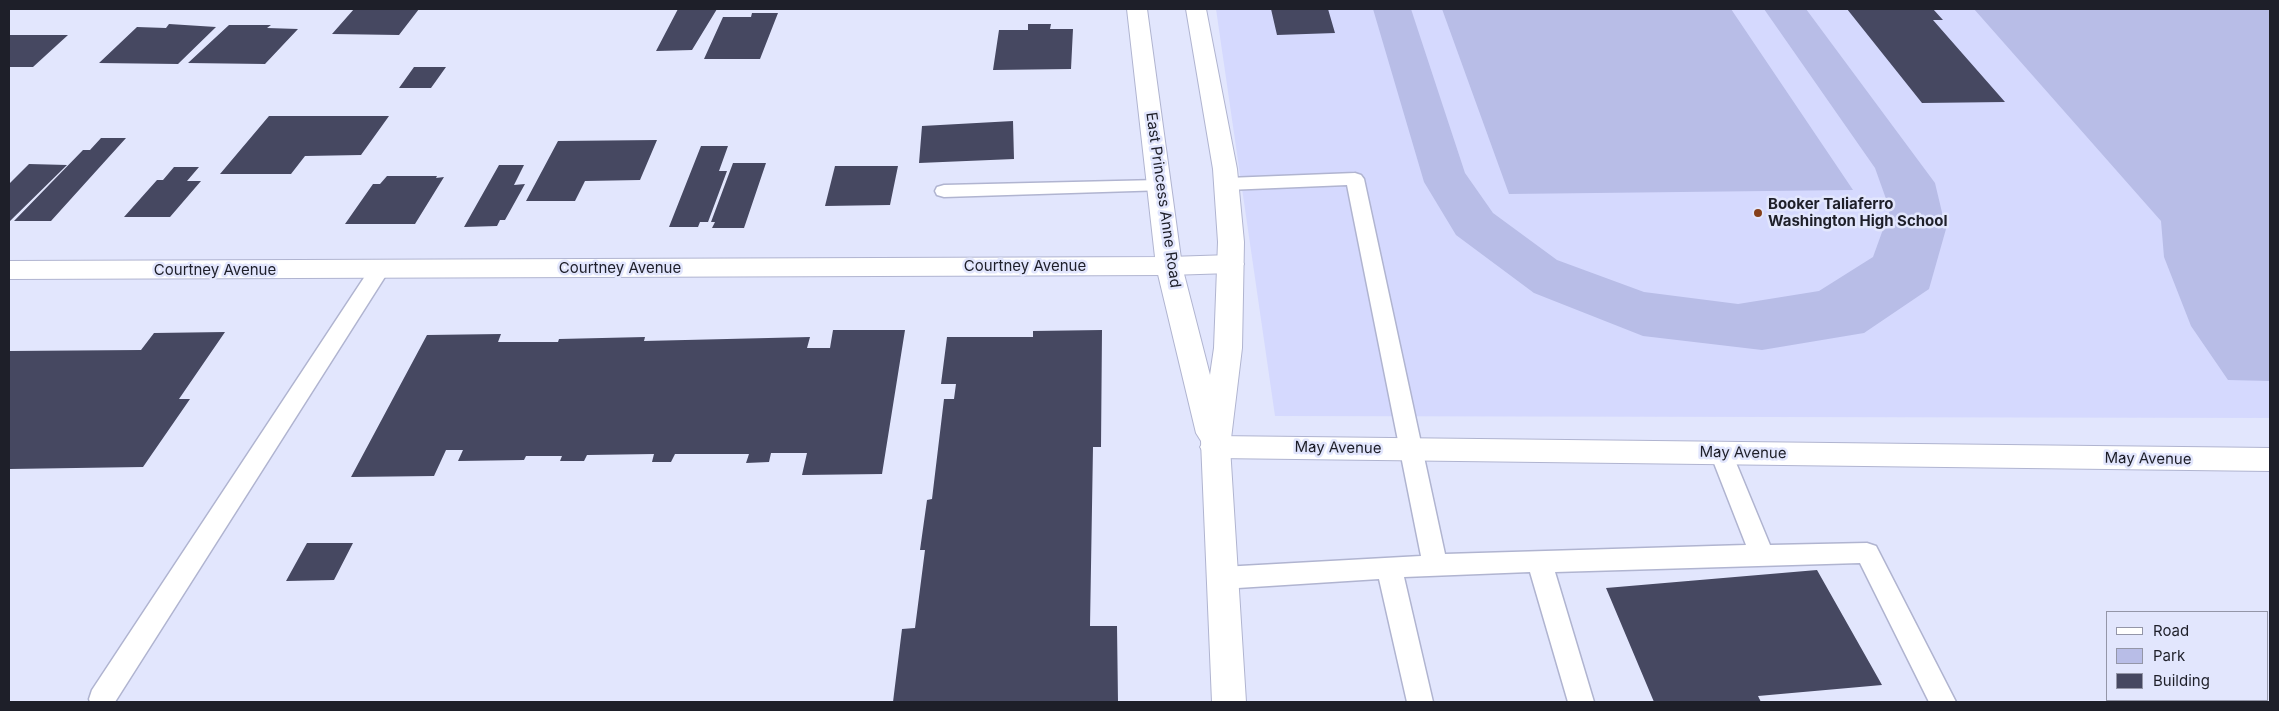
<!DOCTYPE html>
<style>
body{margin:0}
#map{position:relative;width:2279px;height:711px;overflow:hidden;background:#e2e6fd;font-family:Inter,sans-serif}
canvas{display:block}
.frame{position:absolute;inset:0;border:10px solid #1e1f29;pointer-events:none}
.legend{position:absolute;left:2106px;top:611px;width:162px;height:90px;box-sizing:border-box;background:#e2e6fd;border:1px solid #9496a8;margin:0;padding:6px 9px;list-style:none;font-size:15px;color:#1e1f29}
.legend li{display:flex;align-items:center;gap:10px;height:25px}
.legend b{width:25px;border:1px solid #9496a8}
</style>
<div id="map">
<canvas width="2279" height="711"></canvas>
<div class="frame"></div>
<ul class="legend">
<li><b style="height:6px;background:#fff"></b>Road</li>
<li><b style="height:14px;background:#b8bde7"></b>Park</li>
<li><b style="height:14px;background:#464861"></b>Building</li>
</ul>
</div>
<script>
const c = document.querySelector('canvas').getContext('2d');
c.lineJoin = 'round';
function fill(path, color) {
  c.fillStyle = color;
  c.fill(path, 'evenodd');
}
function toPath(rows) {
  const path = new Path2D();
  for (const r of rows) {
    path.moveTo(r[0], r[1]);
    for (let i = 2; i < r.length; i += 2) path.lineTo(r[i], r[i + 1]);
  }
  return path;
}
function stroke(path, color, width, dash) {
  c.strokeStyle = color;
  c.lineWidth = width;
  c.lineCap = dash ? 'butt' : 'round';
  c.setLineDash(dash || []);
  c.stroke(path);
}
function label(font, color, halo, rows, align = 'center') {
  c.font = font + ' Inter,sans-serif';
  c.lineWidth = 5;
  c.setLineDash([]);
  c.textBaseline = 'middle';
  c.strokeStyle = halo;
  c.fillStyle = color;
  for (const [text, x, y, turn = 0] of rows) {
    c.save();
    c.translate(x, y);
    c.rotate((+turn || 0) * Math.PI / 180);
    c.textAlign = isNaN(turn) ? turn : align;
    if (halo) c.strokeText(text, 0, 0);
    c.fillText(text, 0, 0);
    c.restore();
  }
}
fill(toPath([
 [1216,9,2270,9,2270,418,1275,416]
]), '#d5d9fe');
fill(toPath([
 [1373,9,1411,9,1465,173,1493,213,1557,260,1644,292,1738,304,1819,291,1873,257,1890,210,1875,168,1764,9,1806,9,1935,183,1946,229,1929,289,1864,333,1762,350,1643,336,1534,293,1456,235,1424,182],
 [1442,9,1731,9,1853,190,1509,194],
 [1974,9,2270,9,2270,381,2228,380,2191,326,2164,257,2161,221]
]), '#b8bde7');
fill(toPath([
 [354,9,419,9,399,35,332,34],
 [678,9,717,9,692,50,656,51],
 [1271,9,1328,9,1335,33,1277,35],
 [1847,9,1933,9,1943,20,1933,20,2005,102,1922,103],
 [752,13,778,13,760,59,704,59,723,17,751,17],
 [169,24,216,27,178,64,99,63,137,27,166,28],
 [1028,24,1051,24,1050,29,1073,29,1071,69,993,70,999,30,1028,30],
 [229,25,271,25,267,28,298,29,265,64,188,63],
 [9,35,68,35,33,67,9,67],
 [414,67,446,67,431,88,399,88],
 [269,116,389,116,361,155,305,156,291,174,220,174],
 [1013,121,1014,159,919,163,922,126],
 [101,138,126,138,51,221,14,221,83,150,90,150],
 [657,140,640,180,585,181,575,201,526,201,558,141],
 [701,146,728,146,719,171,727,171,708,222,700,222,698,227,669,227],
 [733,163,766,163,744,228,712,228,715,222,711,222],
 [29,164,67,165,9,222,9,184],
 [499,165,524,165,514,185,525,184,505,220,500,220,497,226,464,227],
 [835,166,898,166,890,205,825,206],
 [174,167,199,167,187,181,201,181,170,217,124,217,157,180,163,180],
 [387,176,437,176,436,178,444,177,415,224,345,224,373,184,380,184],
 [833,330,905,330,882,474,802,475,807,453,771,453,769,462,746,463,749,454,675,454,671,462,652,462,654,454,587,455,584,461,560,461,562,456,526,456,524,460,458,461,463,450,446,450,434,476,351,477,427,335,501,334,498,342,558,342,559,339,645,337,644,341,810,337,807,348,830,348],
 [1102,330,1101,447,1093,447,1090,626,1117,626,1118,702,893,702,902,629,915,628,925,550,920,550,927,500,932,499,944,399,954,399,956,384,941,384,947,337,1033,337,1033,331],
 [225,332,179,399,190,399,143,467,9,469,9,351,141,350,154,333],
 [307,543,353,543,334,580,286,581],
 [1817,570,1882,685,1758,696,1761,702,1654,702,1606,588]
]), '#464861');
const service = toPath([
 [1355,173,1361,175,1364,179,1445,554,1746,545,1710,453,1713,447,1721,444,1729,447,1732,453,1770,545,1867,543,1876,546,1956,702,1929,702,1860,563,1555,572,1594,702,1568,702,1530,572,1404,577,1433,702,1407,702,1379,579,1222,589,1213,585,1210,578,1213,571,1222,567,1421,556,1347,185,1227,190,1220,188,1218,184,1220,180,1227,178,1355,173],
 [1159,180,1166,182,1168,186,1166,190,944,197,937,195,935,191,937,187,944,185,1159,180],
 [380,262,387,264,390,269,115,702,90,702,89,699,92,690,373,264,380,262]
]);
const minor = toPath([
 [1231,255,1240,258,1244,264,1240,270,1231,273,1169,275,9,279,9,261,1169,257,1231,255],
 [1215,436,2270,448,2270,471,1215,458,1205,455,1200,447,1205,439,1215,436]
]);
const secondary = toPath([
 [1127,9,1147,9,1182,266,1210,375,1214,348,1218,242,1213,169,1186,9,1206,9,1237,169,1244,242,1242,348,1230,447,1246,702,1212,702,1201,441,1196,433,1156,266,1127,9]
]);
stroke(service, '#b0b4d0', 3);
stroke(minor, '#b0b4d0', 2);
stroke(secondary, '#b0b4d0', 2);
fill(service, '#fff');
fill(minor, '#fff');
fill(secondary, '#fff');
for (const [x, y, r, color] of [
 [1758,213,5,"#853f1a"]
]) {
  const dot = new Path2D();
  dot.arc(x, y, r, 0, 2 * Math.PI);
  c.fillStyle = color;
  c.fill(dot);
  stroke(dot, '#e2e6fd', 2);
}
label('15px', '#1e1f29', '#e2e6fd', [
 ["East Princess Anne Road",1163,200,82],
 ["Courtney Avenue",1025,266],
 ["Courtney Avenue",620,268],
 ["Courtney Avenue",215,270],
 ["May Avenue",1338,448,1],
 ["May Avenue",1743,453,1],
 ["May Avenue",2148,459,1]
]);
label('bold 15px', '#1e1f29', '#e2e6fd', [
 ["Booker Taliaferro",1768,204],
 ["Washington High School",1768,221]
], 'left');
</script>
